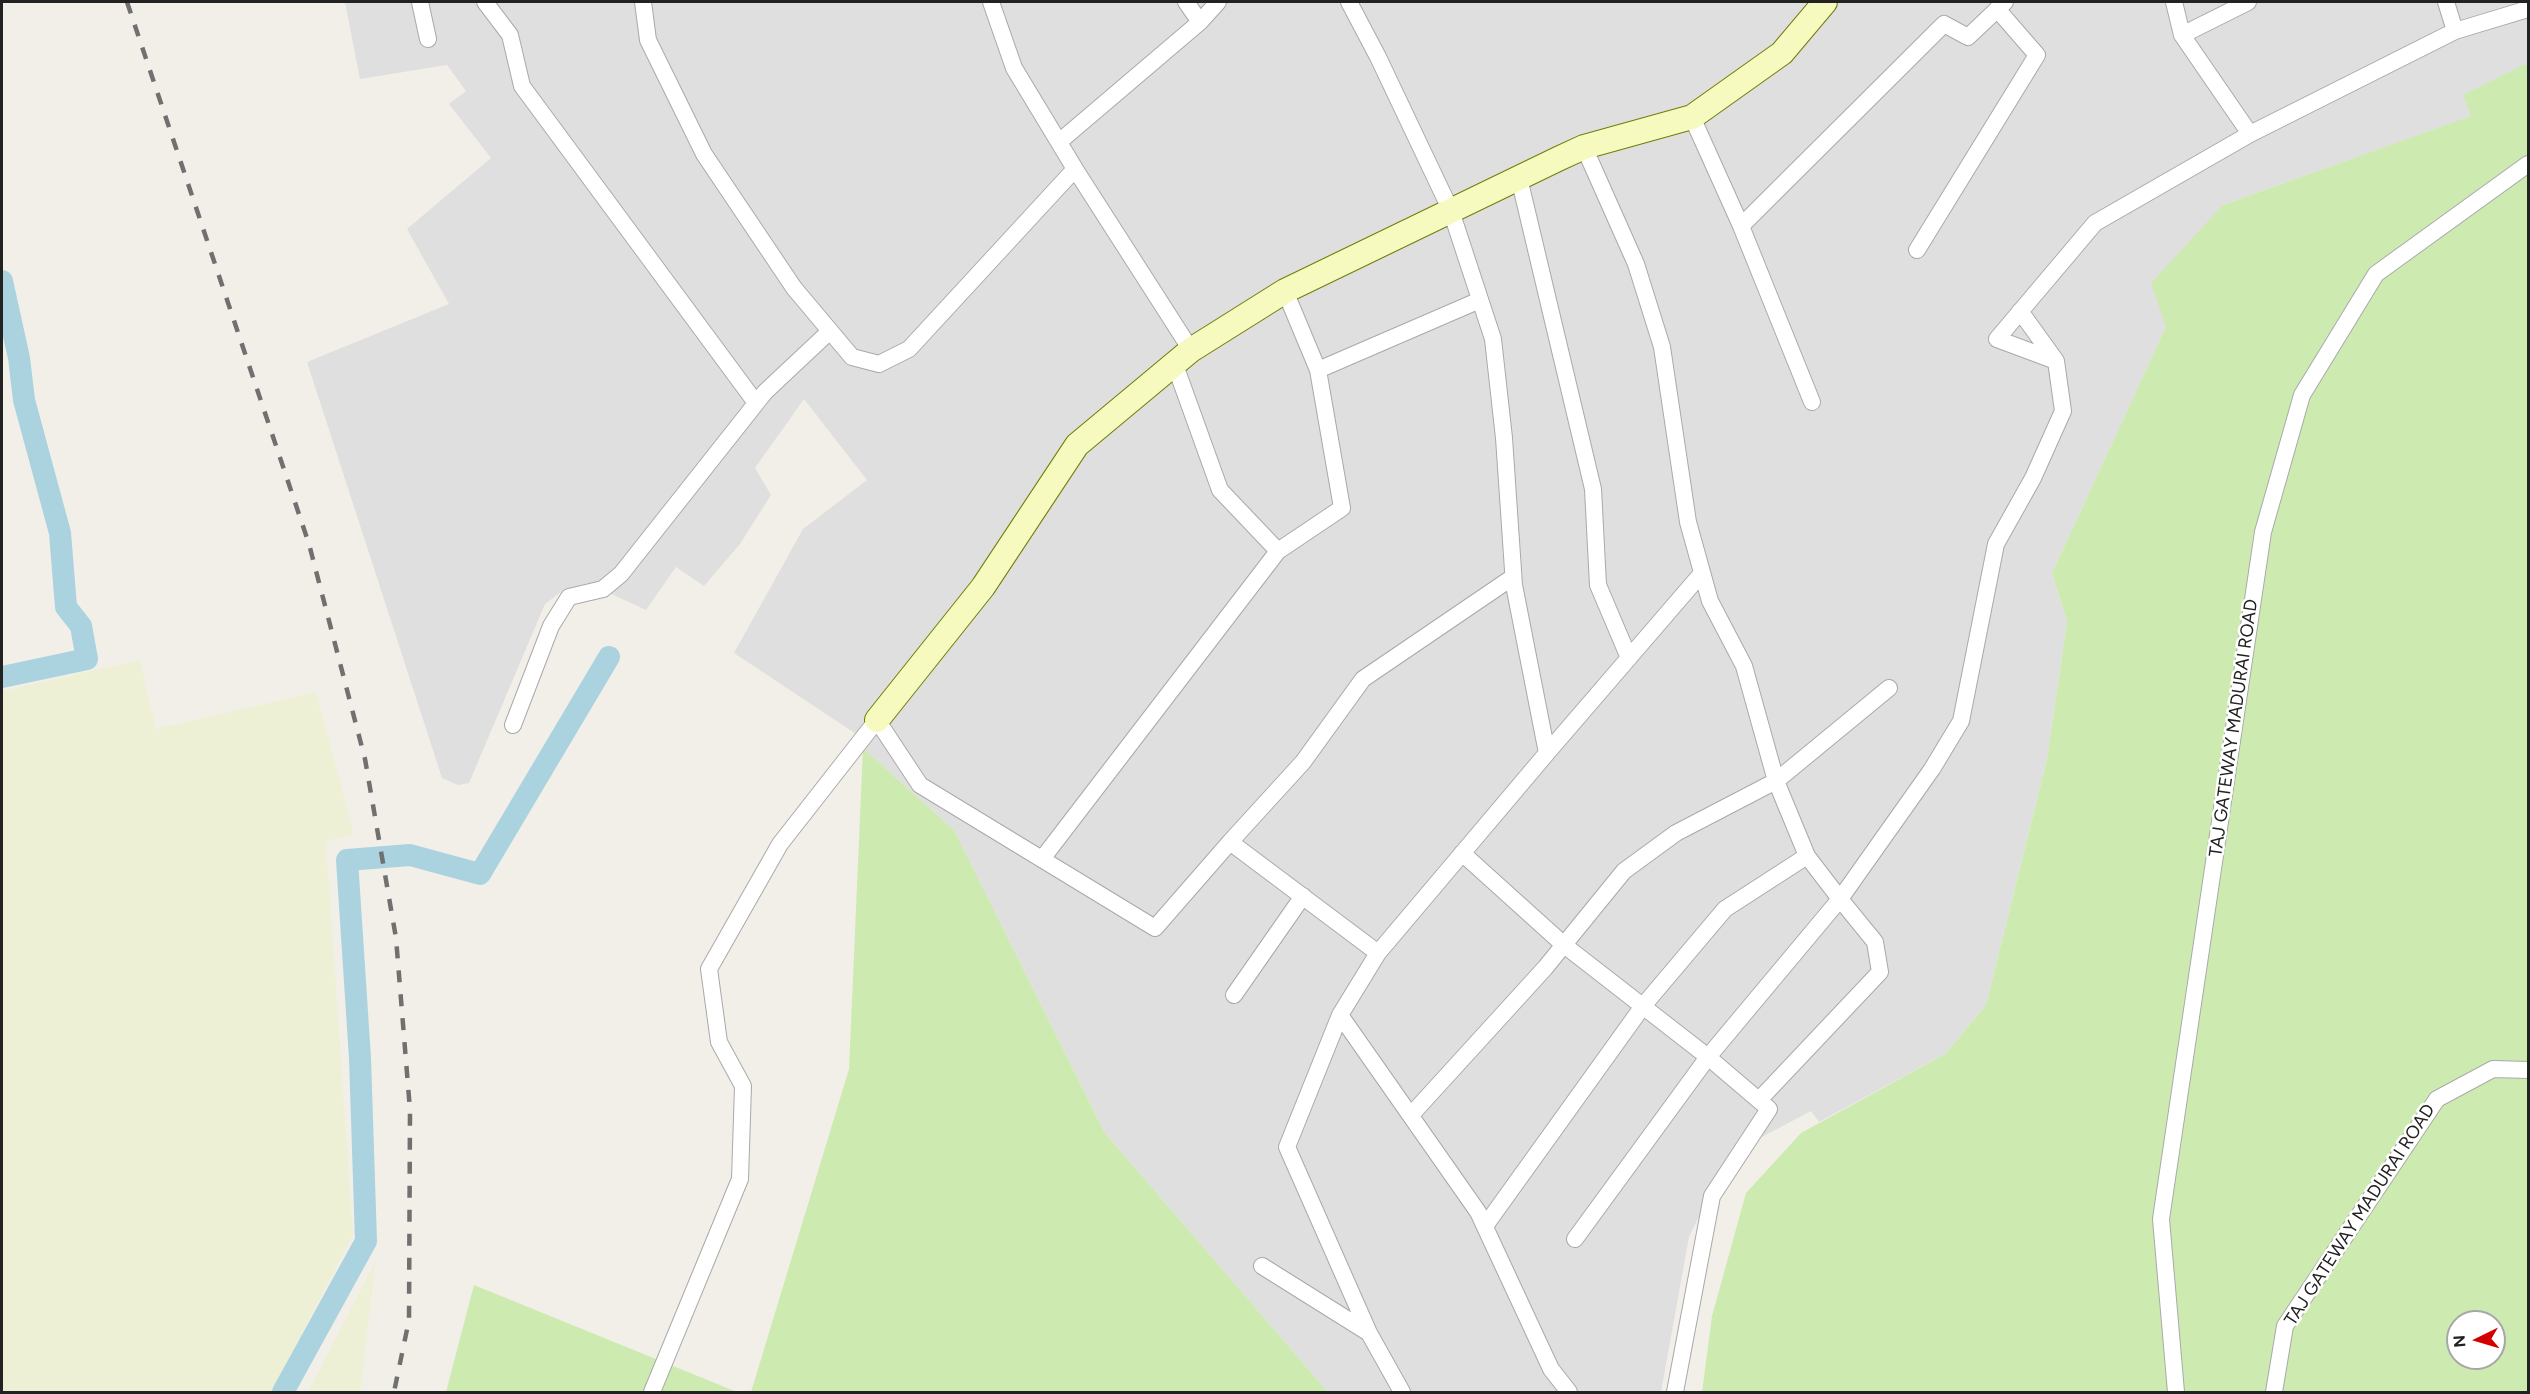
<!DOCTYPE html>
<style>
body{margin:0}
#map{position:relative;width:2530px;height:1394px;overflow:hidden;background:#f2efe9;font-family:Figtree,sans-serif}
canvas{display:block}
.frame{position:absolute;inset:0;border:3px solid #222;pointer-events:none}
.north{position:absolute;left:2446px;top:1310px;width:60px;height:60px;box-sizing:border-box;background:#fff;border:2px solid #a7a7a7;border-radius:50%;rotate:265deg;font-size:16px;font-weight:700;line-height:24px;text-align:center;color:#222}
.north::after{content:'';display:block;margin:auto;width:21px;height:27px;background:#d40000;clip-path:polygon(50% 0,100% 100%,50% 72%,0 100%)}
</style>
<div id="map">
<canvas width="2530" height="1394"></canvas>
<div class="frame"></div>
<div class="north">N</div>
</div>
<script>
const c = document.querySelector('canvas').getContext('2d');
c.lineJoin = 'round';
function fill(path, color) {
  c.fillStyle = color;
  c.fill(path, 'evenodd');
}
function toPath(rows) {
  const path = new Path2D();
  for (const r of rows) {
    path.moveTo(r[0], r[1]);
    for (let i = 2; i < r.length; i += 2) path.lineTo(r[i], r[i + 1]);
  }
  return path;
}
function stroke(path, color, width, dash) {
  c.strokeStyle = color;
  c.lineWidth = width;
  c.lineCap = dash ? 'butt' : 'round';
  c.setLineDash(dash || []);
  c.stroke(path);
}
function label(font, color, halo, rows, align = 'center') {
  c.font = font + ' Figtree,sans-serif';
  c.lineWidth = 5;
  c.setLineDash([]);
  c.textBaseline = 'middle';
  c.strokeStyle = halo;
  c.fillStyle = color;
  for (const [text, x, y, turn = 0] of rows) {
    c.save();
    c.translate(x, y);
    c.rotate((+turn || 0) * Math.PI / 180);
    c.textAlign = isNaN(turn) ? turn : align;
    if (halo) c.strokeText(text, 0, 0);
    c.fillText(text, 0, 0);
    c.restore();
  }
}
fill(toPath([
 [345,2,2528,2,2528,67,2525,64,2472,116,2223,205,2052,573,2067,622,2047,759,1986,1005,1945,1054,1819,1122,1811,1111,1760,1138,1711,1191,1689,1237,1661,1392,1328,1392,1105,1133,954,830,863,748,859,736,734,653,803,529,867,480,804,399,755,468,771,495,740,544,704,586,676,567,646,610,588,583,562,591,545,604,469,783,458,785,442,778,307,362,449,304,407,229,491,158,449,104,466,91,447,65,360,79]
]), '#e0dfdf');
fill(toPath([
 [140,660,156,729,316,692,354,834,326,841,353,1235,271,1392,2,1392,2,691],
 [376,1260,360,1392,308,1392]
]), '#eef0d5');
fill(toPath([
 [2525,64,2528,67,2528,1392,1702,1392,1712,1316,1746,1193,1801,1133,1945,1054,1986,1005,2047,759,2067,622,2052,573,2166,327,2151,283,2223,205,2471,116,2463,95],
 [2458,1322,2494,1322,2494,1358,2458,1358],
 [863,748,954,830,1105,1133,1328,1392,751,1392,849,1069],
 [474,1285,737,1392,446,1392]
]), '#cdebb0');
stroke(toPath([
 [2,281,19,358,24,400,60,533,66,607,81,626,87,659,2,677],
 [283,1392,366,1241,360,1058,347,860,410,855,480,874,609,657]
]), '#aad3df', 22);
const street = toPath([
 [420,2,428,39],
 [485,2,510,35,522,86,756,403],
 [643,2,648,40,704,154,794,288,852,357,879,364,909,349,1075,169],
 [991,2,1014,68,1075,169,1191,350],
 [1186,2,1200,22],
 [1349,2,1378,57,1451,211,1493,339,1504,438,1514,585,1547,753],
 [2174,2,2182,35,2250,134],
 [2446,2,2455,31],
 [2182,35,2248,2],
 [1692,117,1741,226,1944,24,1968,37,2005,2],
 [1059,142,1200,22,1218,2],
 [1584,147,1636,264,1662,347,1688,522,1710,601,1744,666,1776,781,1807,856,1840,899,1708,1057,1769,1109,1712,1196,1675,1392],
 [1519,178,1593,489,1598,585,1629,658],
 [1741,226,1812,402],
 [1917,250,2037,55,1997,9],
 [1285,291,1318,370,1480,300],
 [2056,361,1997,339,2095,223,2250,134,2455,31,2528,9],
 [1175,365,1220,490,1278,551,1342,508,1318,370],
 [513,725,551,626,569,597,603,589,621,574,765,392,830,331],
 [1230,842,1303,762,1363,679,1513,577],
 [1462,853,1564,945,1708,1057,1575,1239],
 [1042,859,1278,551],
 [1378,953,1547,753,1702,573],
 [1234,995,1303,896],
 [1340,1015,1287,1147,1369,1333,1402,1392],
 [1759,1100,1880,972,1875,942,1840,899,1932,769,1961,721,1996,544,2033,478,2063,411,2056,361,2020,311],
 [1411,1115,1545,968,1624,871,1676,833,1776,781,1889,688],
 [1485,1226,1643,1006,1725,909,1807,856],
 [1262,1266,1369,1333],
 [652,1392,740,1179,743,1086,719,1042,709,969,780,844,877,720,920,785,1155,928,1230,842,1378,953,1340,1015,1478,1212,1551,1369,1569,1392],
 [2176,1392,2161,1219,2263,532,2302,395,2376,274,2528,164],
 [2274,1392,2285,1326,2437,1099,2493,1069,2528,1070]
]);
const secondary = toPath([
 [877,720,983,587,1077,445,1191,350,1285,291,1560,158,1584,147,1692,117,1782,53,1825,2]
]);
stroke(street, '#a9a9a9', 18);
stroke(secondary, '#707d05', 26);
stroke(street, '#fff', 16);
stroke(secondary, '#f7fabf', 24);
stroke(toPath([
 [127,2,309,544,365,759,396,938,410,1110,409,1320,394,1392]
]), '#707070', 4.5, [12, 12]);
label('18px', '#222', '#fff', [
 ["TAJ GATEWAY MADURAI ROAD",2234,728,-82],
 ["TAJ GATEWAY MADURAI ROAD",2360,1215,-57]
]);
</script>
